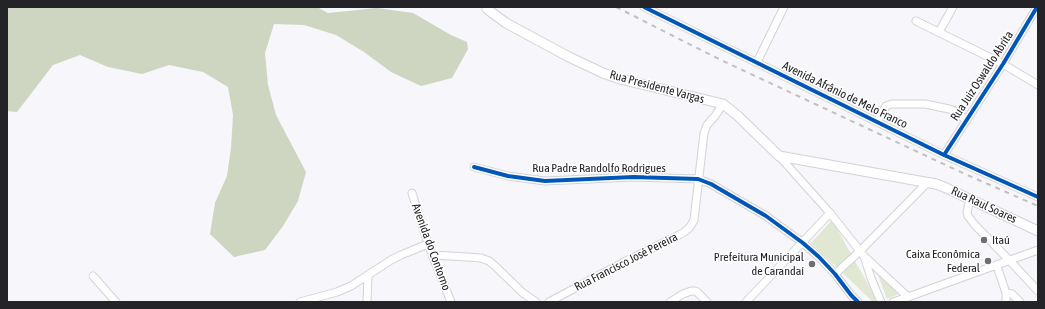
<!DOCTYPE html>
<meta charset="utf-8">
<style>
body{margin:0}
#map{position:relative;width:1045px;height:309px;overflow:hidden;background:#f7f6fb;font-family:"Asap Condensed",sans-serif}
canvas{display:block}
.frame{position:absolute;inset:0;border:8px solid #242327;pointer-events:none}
</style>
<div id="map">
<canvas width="1045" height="309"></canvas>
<div class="frame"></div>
</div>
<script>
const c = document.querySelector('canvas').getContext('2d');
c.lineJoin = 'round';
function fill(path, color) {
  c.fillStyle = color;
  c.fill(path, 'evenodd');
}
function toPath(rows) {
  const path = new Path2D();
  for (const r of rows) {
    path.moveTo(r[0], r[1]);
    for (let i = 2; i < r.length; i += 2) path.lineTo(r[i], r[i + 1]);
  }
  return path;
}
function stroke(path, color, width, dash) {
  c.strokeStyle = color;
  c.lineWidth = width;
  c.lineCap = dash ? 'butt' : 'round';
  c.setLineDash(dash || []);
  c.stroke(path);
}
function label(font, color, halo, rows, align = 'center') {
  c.font = font + ' "Asap Condensed",sans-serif';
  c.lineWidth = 3;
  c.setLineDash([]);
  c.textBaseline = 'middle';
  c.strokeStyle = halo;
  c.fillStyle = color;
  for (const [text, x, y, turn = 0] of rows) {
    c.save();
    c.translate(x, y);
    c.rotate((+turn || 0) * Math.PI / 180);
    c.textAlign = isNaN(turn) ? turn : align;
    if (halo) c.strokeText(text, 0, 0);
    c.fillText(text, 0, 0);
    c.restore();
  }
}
fill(toPath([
 [832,220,878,302,873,302,811,243],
 [877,272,898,294,887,299]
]), '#e0e8d4');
fill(toPath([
 [7,7,317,7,328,13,377,8,413,13,451,35,467,42,468,49,452,78,421,86,391,72,364,52,336,35,304,25,274,24,265,53,268,85,276,115,306,172,298,201,283,226,265,250,234,257,210,234,215,203,227,176,231,148,233,115,228,87,203,72,169,65,142,74,108,67,80,55,53,65,17,112,7,111]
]), '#ced6c1');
const minor = toPath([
 [644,7,944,155,1038,197],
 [916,21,1003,64,1038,85],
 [939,32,953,7],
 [757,62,784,7],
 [877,122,886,106,892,104,925,104,949,109,955,111,966,120],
 [944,155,1003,64,1037,7],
 [779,156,830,213,864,256,908,297],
 [474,167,508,176,545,181,633,177,698,179,711,184,766,216,803,243,819,257,835,274,851,295,858,302],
 [412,193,428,244,451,302],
 [970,199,967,212,968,216,974,224,1010,261,1038,291],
 [433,255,467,257,481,258,489,261,495,266,523,293,536,302],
 [864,256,871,278,881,302],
 [997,266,1006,293,1006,302],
 [835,274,860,251,928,182],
 [93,276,116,302],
 [1006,293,1012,294,1020,302],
 [300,302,337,292,351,286,391,260,401,255,428,244],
 [367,302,368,275],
 [549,302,624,262,683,233,690,227,694,220,704,133,707,125,715,116,723,104],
 [670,302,683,294,691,291,695,291,697,292,707,302],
 [746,302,830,213],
 [893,302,908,297,1038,250]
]);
const major = toPath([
 [487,7,487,9,506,23,569,57,603,73,620,79,723,104,738,116,779,156,936,184,944,187,1038,231]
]);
stroke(minor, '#d3d2d6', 9);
stroke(major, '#d3d2d6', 11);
stroke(minor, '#fefefe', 7);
stroke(major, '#fefefe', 9);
stroke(toPath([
 [616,7,723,61,965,174,1038,206]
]), '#c1c1c2', 2, [5, 5]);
stroke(toPath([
 [644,7,944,155,1038,197],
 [944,155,1003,64,1037,7],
 [474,167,508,176,545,181,633,177,698,179,711,184,766,216,803,243,819,257,835,274,851,295,858,302]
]), '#0057b8', 4);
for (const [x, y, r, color] of [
 [984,240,4,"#6e6d71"],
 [988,261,4,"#6e6d71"],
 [812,264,4,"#6e6d71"]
]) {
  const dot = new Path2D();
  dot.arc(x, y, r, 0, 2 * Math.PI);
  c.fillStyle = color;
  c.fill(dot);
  stroke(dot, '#fff', 1.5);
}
label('12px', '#242327', '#fff', [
 ["Rua Juiz Oswaldo Abrita",982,76,-57],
 ["Rua Presidente Vargas",657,87,15],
 ["Avenida Afrânio de Melo Franco",845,95,26],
 ["Rua Padre Randolfo Rodrigues",599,168],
 ["Rua Raul Soares",984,205,25],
 ["Avenida do Contorno",431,247,70],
 ["Rua Francisco José Pereira",626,262,-27]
]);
label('12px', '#242327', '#fff', [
 ["Itaú",992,240,"left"],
 ["Caixa Econômica",980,254],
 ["Federal",980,268],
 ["Prefeitura Municipal",804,257],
 ["de Carandaí",804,271]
], 'right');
</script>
